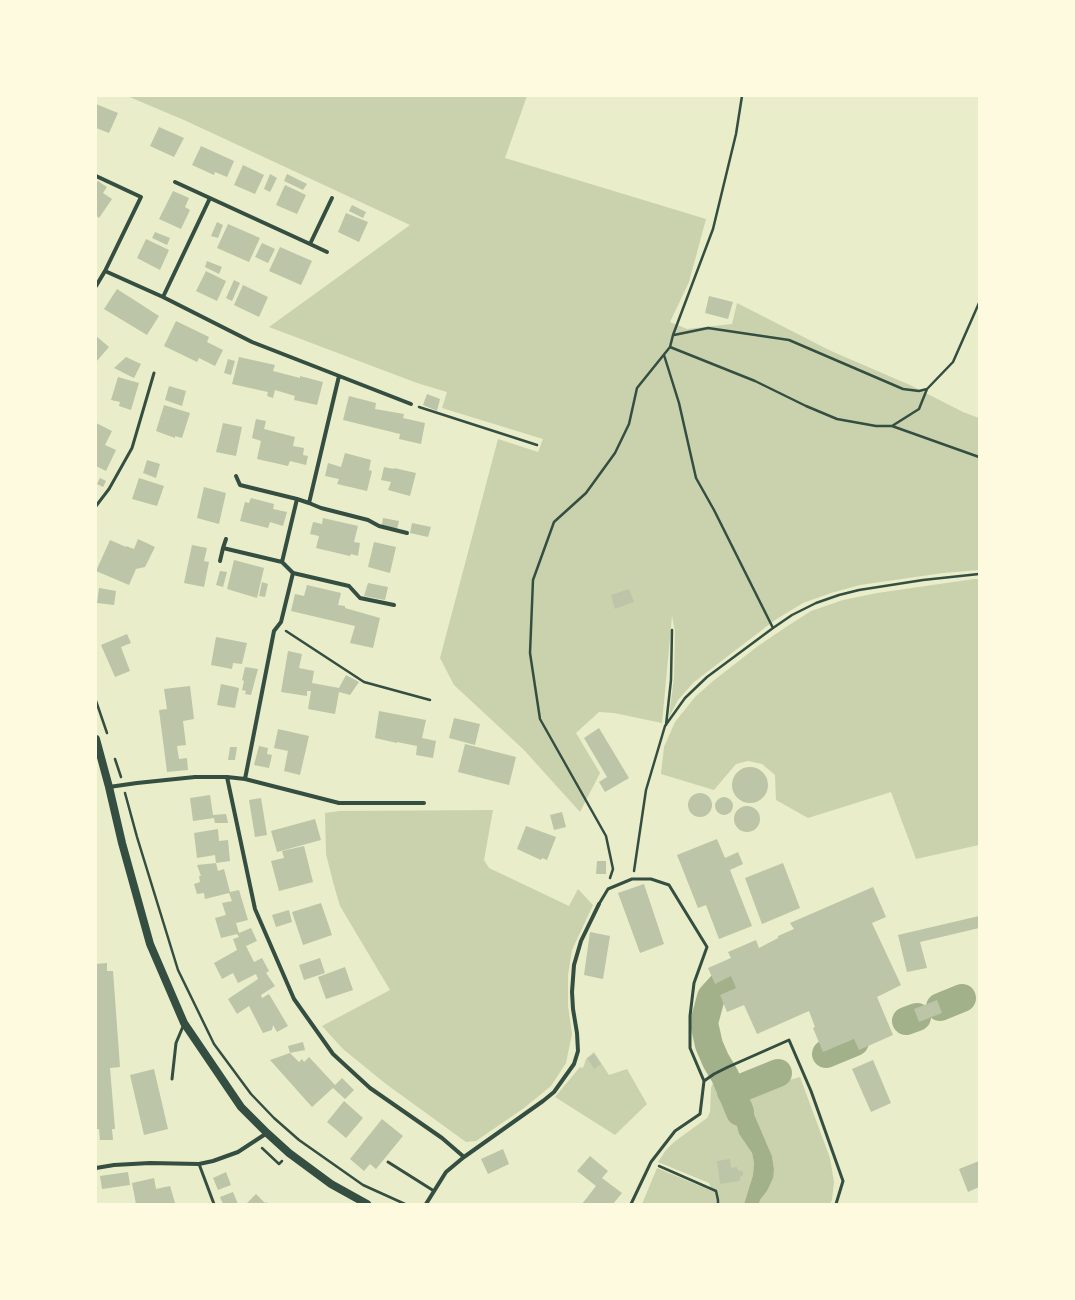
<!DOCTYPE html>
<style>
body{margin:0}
#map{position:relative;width:1075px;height:1300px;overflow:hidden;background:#e9edc9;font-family:Poppins,sans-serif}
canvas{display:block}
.frame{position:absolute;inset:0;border:97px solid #fefae0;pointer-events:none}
</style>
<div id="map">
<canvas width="1075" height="1300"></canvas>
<div class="frame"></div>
</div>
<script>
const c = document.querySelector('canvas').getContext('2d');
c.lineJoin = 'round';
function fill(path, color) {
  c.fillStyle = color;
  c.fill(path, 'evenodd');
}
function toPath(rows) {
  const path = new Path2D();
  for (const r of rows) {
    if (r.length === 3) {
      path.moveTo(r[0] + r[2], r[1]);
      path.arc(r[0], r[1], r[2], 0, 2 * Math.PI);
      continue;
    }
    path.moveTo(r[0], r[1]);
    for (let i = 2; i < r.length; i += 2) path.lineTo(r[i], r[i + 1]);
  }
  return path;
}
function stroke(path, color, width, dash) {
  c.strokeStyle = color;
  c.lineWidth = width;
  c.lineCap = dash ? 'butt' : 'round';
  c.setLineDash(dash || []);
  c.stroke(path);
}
fill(toPath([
 [127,96,527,96,505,158,706,219,689,282,670,322,687,329,732,324,737,303,831,351,910,385,963,412,979,418,979,570,943,573,860,585,831,593,803,603,775,620,694,682,678,700,669,717,674,677,675,631,672,616,662,723,614,713,599,712,576,733,600,773,580,812,524,750,454,685,440,658,498,439,538,452,543,439,442,408,447,392,417,383,269,327,410,225,184,120],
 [974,579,979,579,979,845,916,859,891,792,808,818,776,800,775,775,762,764,748,761,736,764,714,790,661,774,664,747,675,722,695,697,713,681,758,646,786,627,811,611,843,600,877,593],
 [493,810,484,860,489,868,569,906,578,889,593,905,572,950,568,975,568,1006,572,1034,566,1063,551,1086,524,1108,476,1141,466,1142,386,1084,343,1049,322,1026,390,990,340,906,333,882,326,854,325,813,340,811],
 [594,1052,609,1075,627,1069,647,1104,615,1135,555,1097,580,1067,583,1068,586,1059],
 [800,1077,830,1158,834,1182,832,1200,830,1204,759,1204,760,1200,767,1191,774,1169,772,1156,754,1114,742,1093],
 [719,1079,730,1101,739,1134,752,1153,754,1163,753,1175,744,1204,642,1204,657,1168,712,1191,709,1183,658,1162,666,1150,674,1142,707,1118,710,1112,711,1088,713,1083]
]), '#cad2ad');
fill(toPath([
 [727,978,731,990,720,995,720,997,715,1015,713,1028,713,1038,722,1059,710,1064,699,1045,696,1035,696,1026,700,1014,705,994,709,987],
 [730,1073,754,1114,772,1156,774,1169,773,1178,767,1191,760,1200,759,1204,744,1204,753,1175,754,1163,752,1153,739,1134,730,1101,719,1079]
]), '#a3b18a');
stroke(toPath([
 [729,984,721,986,711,997,704,1023,709,1045,716,1061,725,1076,740,1112],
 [940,1007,962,998],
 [906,1021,917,1017],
 [826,1054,855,1042],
 [731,1092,778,1073]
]), '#a3b18a', 28);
fill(toPath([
 [96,104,118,113,109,133,96,128],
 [159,127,184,138,174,157,150,146],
 [201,146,234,161,227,177,215,172,214,175,192,165],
 [243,165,264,175,255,194,234,185],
 [270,174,277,178,270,192,264,189],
 [287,174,307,184,303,190,284,181],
 [98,181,107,187,103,193,112,199,99,218,96,215,96,183],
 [285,185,306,195,297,214,276,205],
 [173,191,189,198,185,207,190,210,181,229,159,219],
 [352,205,366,212,363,218,349,211],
 [346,213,368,222,359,242,338,232],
 [217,222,223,225,218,238,211,236],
 [228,224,260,238,249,262,217,248],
 [155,232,170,238,167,245,152,238],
 [146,239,169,250,160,270,137,258],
 [262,243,275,249,268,263,255,257],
 [280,247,312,261,301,285,269,271],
 [207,261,222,267,219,274,205,267],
 [206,271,226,281,217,301,196,291],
 [234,280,240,283,232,301,226,298],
 [243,285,268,297,259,317,234,305],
 [117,289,159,316,147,335,104,309],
 [709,296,733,302,728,319,705,313],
 [176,321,209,337,207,342,223,350,215,366,199,358,197,362,164,346],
 [96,336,109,347,96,362],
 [126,357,141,364,134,378,114,368],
 [239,357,275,365,273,371,300,378,300,376,323,382,317,405,294,400,295,396,275,390,273,398,267,396,268,392,232,384],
 [228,359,235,361,231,375,224,373],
 [118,377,139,383,131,410,119,406,120,402,111,400],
 [169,386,186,391,182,406,165,400],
 [427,394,440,399,437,411,423,405],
 [349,396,376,403,375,409,404,414,403,418,425,423,421,444,399,439,400,434,343,420],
 [164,405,190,413,182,438,175,436,175,438,156,431],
 [256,419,266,421,264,429,295,437,293,446,304,448,303,455,308,456,306,465,290,461,288,466,257,459,261,441,252,438],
 [96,423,112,431,105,445,116,450,106,471,96,466],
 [223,423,242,427,236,456,216,452],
 [345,453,371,460,369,470,372,471,367,491,337,484,339,479,325,476,328,463,341,467],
 [147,460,160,464,156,478,143,473],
 [384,467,394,469,394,468,416,473,410,496,388,490,391,482,381,480],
 [100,478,106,481,103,487,97,484],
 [139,478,164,486,157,506,132,499],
 [204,487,226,493,219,524,197,518],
 [251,498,274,504,273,509,287,512,283,526,270,522,268,528,240,521,245,502,249,503],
 [323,518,358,526,354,542,360,543,358,556,351,554,350,556,316,548,319,536,310,534,313,522,322,524],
 [383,518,399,521,397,529,382,525],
 [412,523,431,527,428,537,410,533],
 [138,539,155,547,145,567,136,569,129,585,96,571,110,540,126,547,126,546,134,549],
 [374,542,396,547,390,573,368,567],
 [192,545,207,548,204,561,209,562,204,587,184,583],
 [234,560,264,568,257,598,227,589],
 [220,571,227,572,223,587,216,585],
 [262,582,268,584,265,597,259,596],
 [368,583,388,587,385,600,364,596],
 [307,585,341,593,338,605,345,606,345,608,380,618,373,648,350,643,355,626,291,611,295,594,304,596],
 [99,588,116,591,114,605,97,603],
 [629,589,634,602,615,609,611,595],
 [127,634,131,643,121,647,130,671,115,677,101,645],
 [216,637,247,643,242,664,233,663,232,669,211,665],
 [288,651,302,654,299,668,314,671,312,683,339,688,346,675,359,682,350,695,339,692,335,714,308,709,311,691,307,691,307,696,281,692],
 [245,667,258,669,251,695,245,694,246,691,242,690,244,681,242,680],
 [221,684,239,688,235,708,217,705],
 [190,686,194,719,183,721,186,745,177,746,179,759,187,758,188,770,167,772,159,710,167,709,164,689],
 [379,711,426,720,422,738,436,741,433,758,416,755,417,746,397,742,397,743,375,738],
 [454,718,480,724,475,745,449,738],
 [599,728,629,778,605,792,599,782,607,777,584,738],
 [278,729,309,736,300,775,284,771,288,751,274,748],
 [465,744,516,757,509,785,458,772],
 [259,746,268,748,267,754,272,755,269,768,254,765],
 [230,747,237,747,235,760,228,760],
 [750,785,18],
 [700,805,12],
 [210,795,213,815,226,814,228,823,215,823,214,818,193,821,190,798],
 [724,806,9],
 [261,798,267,835,255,837,249,800],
 [747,819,13],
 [562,812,566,827,554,830,550,815],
 [315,819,321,840,277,852,271,831],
 [526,826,556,837,547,860,542,858,541,860,517,849],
 [218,829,219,841,228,840,230,861,216,863,215,855,197,858,194,833],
 [717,839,725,858,738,852,743,864,730,870,752,926,719,939,706,905,698,908,677,855],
 [304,846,313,882,279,891,271,861,284,858,282,851],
 [597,861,606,861,606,874,596,874],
 [216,863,218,871,224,869,230,892,239,890,248,920,236,923,239,933,251,928,257,941,246,946,254,962,262,958,269,971,266,973,275,986,261,995,262,998,269,994,288,1026,277,1032,273,1025,272,1030,263,1033,249,1006,237,1014,228,999,258,979,256,974,238,983,233,973,222,979,214,963,237,950,233,939,239,937,237,934,221,938,215,918,226,915,222,903,232,901,229,893,205,899,204,893,197,894,194,884,200,882,199,876,201,876,197,865],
 [783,863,800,908,762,924,745,878],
 [644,884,664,944,640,953,618,893],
 [873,887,886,917,872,923,901,985,877,997,893,1035,859,1050,854,1039,823,1052,813,1028,815,1027,809,1011,757,1034,744,1005,727,1012,720,995,736,988,731,976,715,984,708,968,731,958,728,952,756,940,759,948,778,938,778,936,794,929,790,923],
 [321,903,332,935,303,945,292,912],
 [289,910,292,922,276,927,272,915],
 [979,916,979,928,920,942,927,968,907,972,898,935],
 [590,932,610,936,603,979,584,975],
 [320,958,325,973,304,980,299,965],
 [107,963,107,971,113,971,120,1067,110,1068,115,1129,112,1129,113,1140,100,1140,99,1129,96,1129,96,964],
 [345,967,353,990,326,999,318,977],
 [937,1000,942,1013,919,1022,914,1009],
 [303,1042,305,1050,290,1053,288,1046],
 [290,1053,299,1062,302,1059,304,1062,309,1057,335,1085,342,1078,354,1090,345,1099,333,1088,312,1107,270,1060],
 [594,1054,601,1064,594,1069,587,1058],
 [873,1060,891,1103,871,1112,852,1069],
 [154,1069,168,1129,144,1135,130,1075],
 [344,1101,363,1118,346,1138,327,1122],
 [382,1119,403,1136,376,1169,370,1164,364,1171,350,1159],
 [503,1149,509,1164,488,1174,481,1159],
 [590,1156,608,1171,602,1178,622,1193,613,1204,582,1204,596,1186,577,1171],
 [730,1159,731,1168,737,1167,738,1170,743,1171,743,1175,740,1177,740,1181,720,1184,717,1161],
 [979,1161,979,1187,968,1192,959,1169],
 [128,1172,130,1185,102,1189,100,1176],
 [226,1172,231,1185,218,1190,213,1178],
 [154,1178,156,1189,170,1186,175,1203,136,1204,132,1183],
 [233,1192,238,1204,223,1204,220,1197],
 [256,1194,265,1203,266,1202,269,1204,246,1204]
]), '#bcc5a7');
stroke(toPath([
 [674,335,708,328,789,340,903,389,919,391,927,389,953,362,979,303],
 [670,347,755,381,806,406,837,419,876,426,892,426,919,409,927,389],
 [664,355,679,403,696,478,714,510,773,628],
 [419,407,537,445],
 [892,426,979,457],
 [286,631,364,682,430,700],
 [96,701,107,733],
 [666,725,671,680,672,630],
 [115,759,121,777],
 [125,793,137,837,178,970,214,1044,251,1094,274,1118,299,1140,363,1185,405,1204],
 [634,871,646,790,665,726,685,698,707,677,773,628,792,615,816,603,839,595,859,590,923,580,979,574],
 [610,878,613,869,606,836,540,719,530,653,533,580,554,522,586,493,615,453,629,424,637,388,670,347,673,335,713,229,736,134,742,96],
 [262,1148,279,1164,282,1161],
 [659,1166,716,1191,718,1200,718,1204]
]), '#344e41', 2.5);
stroke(toPath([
 [96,506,109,489,132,448,154,373],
 [599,904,608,889,632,879,651,879,669,885,707,947,694,983,690,1016,690,1048,704,1081,700,1114,675,1131,651,1162,631,1204],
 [172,1079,176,1043,184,1024],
 [704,1081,714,1074,728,1067,789,1040,811,1091,843,1181,836,1204],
 [388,1162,434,1191],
 [199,1164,214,1204]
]), '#344e41', 3);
stroke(toPath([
 [96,176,141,197,105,271,96,286],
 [175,182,310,244,332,198],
 [310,244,327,252],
 [105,271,163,297,252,342,411,404],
 [163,297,210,198],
 [236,476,240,485,297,499],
 [309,503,321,508,368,520,379,526,407,533],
 [226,539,223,548,282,562],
 [220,561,223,548],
 [293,573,349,586,360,598,394,605],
 [227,777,245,779,339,803,424,803],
 [245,779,274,631,281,622,293,573,282,562,297,499,309,503,339,376],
 [109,787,137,783,195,777,227,777,255,909,294,999,333,1054,370,1088,442,1138,464,1157],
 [96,1168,114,1165,150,1163,199,1164,213,1161,238,1152,267,1133],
 [426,1204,446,1172,464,1157,543,1101,554,1092,574,1064,578,1051,577,1033,573,1009,572,992,574,965,581,941,599,904]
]), '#344e41', 4);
stroke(toPath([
 [96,739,109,787,122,843,150,944,184,1023,241,1107,267,1133,289,1153,331,1184,367,1204]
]), '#344e41', 8);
</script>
